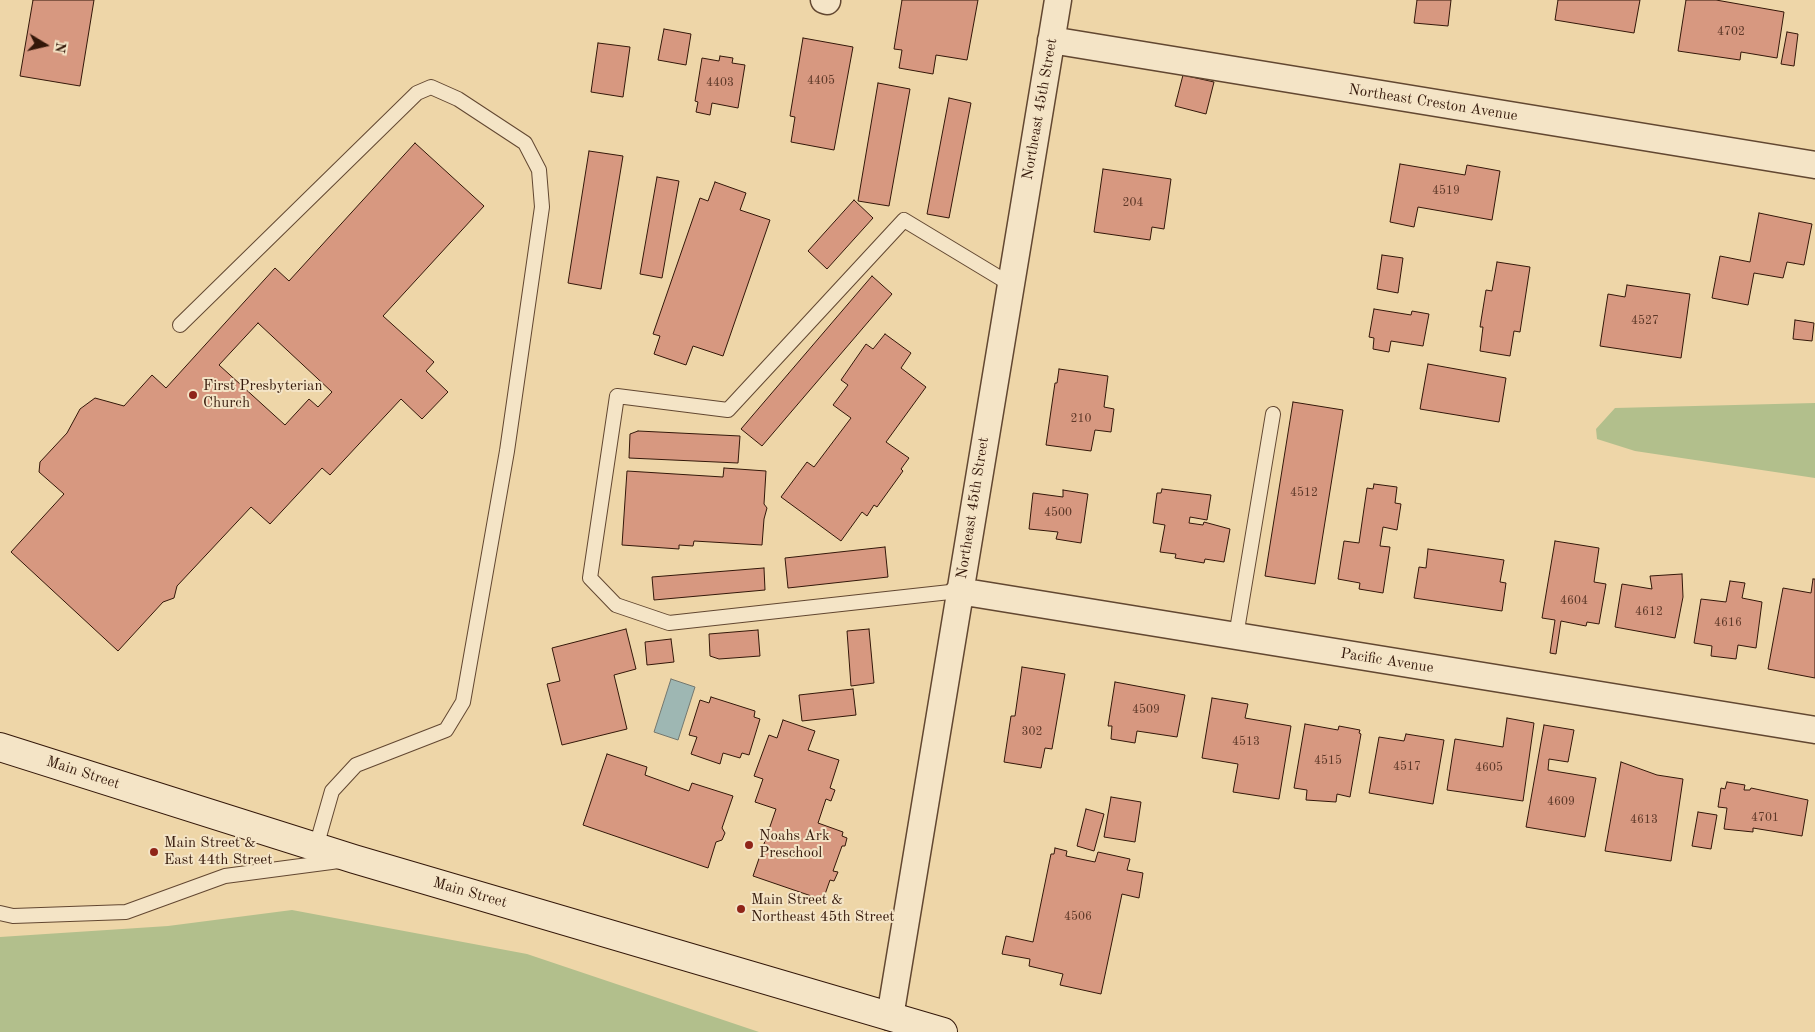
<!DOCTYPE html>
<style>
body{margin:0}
#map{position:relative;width:1815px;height:1032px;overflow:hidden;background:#eed6a8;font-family:"Old Standard TT",serif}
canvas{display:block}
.north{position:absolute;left:20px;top:20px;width:50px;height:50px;-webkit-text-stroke:4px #f4e4c6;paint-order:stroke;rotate:99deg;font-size:14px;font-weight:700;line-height:20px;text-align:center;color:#331709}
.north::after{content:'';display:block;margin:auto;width:18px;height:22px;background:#331709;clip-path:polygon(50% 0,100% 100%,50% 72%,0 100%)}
</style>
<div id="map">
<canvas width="1815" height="1032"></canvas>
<div class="north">N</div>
</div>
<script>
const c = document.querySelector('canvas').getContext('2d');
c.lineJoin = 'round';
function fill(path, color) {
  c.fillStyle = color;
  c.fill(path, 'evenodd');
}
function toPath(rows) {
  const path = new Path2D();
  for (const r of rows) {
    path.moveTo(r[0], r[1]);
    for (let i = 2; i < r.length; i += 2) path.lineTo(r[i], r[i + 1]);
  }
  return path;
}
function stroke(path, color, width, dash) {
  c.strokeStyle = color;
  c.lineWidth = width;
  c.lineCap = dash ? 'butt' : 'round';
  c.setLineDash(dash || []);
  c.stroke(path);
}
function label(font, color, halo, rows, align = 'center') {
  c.font = font + ' "Old Standard TT",serif';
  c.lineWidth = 4;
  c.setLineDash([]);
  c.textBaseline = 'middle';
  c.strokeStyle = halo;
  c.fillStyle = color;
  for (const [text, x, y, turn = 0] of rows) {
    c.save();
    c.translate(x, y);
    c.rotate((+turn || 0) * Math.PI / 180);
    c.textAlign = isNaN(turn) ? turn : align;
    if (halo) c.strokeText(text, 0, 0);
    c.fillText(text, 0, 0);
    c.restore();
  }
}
fill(toPath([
 [1815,403,1815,478,1635,451,1597,439,1596,429,1615,408],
 [292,910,527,954,759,1032,0,1032,0,937,168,926]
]), '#b2bf8c');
const water = toPath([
 [671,679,695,687,678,740,654,732,671,679]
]);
fill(water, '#9eb7b3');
stroke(water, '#73776f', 1);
const building = toPath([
 [33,0,94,0,80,86,20,76,33,0],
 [902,0,978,0,967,60,936,55,933,74,899,68,902,50,894,49,902,0],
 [1417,0,1451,0,1448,26,1414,23,1417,0],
 [1558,0,1640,0,1634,33,1555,20,1558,0],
 [1686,0,1716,0,1784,12,1777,58,1741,52,1740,60,1678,51,1686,0],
 [664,29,691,34,686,65,658,60,664,29],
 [1787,32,1798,34,1794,66,1781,64,1787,32],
 [803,38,853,47,834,150,791,142,795,117,790,116,803,38],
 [598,43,630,47,623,97,591,92,598,43],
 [720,56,733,58,732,63,745,65,738,108,712,103,710,115,696,112,698,102,695,101,702,58,719,61,720,56],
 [1183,75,1214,82,1206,114,1175,106,1183,75],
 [878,83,910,89,889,206,858,201,878,83],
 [949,98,971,103,949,218,927,214,949,98],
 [415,143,484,206,383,316,434,362,426,371,448,392,422,419,401,399,330,475,322,468,270,524,251,507,177,586,174,598,163,602,118,651,11,552,64,494,39,472,40,462,67,433,80,409,95,398,124,406,152,375,166,388,275,268,289,281,415,143],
 [258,323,332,392,318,407,309,399,285,425,219,365,258,323],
 [589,151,623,156,601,289,568,283,589,151],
 [1400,164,1465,175,1467,165,1500,171,1492,220,1418,207,1414,227,1390,222,1400,164],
 [1103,169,1171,179,1164,229,1152,227,1150,240,1094,232,1103,169],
 [657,177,679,181,662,278,640,274,657,177],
 [715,182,746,193,740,210,770,220,723,356,693,346,686,365,654,354,660,336,653,334,700,198,708,201,715,182],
 [854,200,873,218,827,269,808,251,854,200],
 [1759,213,1812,224,1804,265,1787,262,1783,278,1754,273,1748,305,1712,298,1720,256,1750,262,1759,213],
 [1382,255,1403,258,1398,293,1377,289,1382,255],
 [1497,262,1530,267,1520,332,1514,331,1510,356,1480,351,1483,327,1480,327,1486,290,1492,291,1497,262],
 [872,276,892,294,762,446,741,429,872,276],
 [1627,285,1690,294,1681,358,1600,346,1608,294,1625,297,1627,285],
 [1374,309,1411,315,1412,311,1429,314,1423,346,1391,341,1389,352,1373,349,1374,338,1369,337,1374,309],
 [1795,320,1814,323,1812,341,1793,339,1795,320],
 [885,334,911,353,901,368,926,387,886,442,909,458,901,469,903,471,877,507,874,505,867,516,862,512,841,541,781,497,807,462,814,467,851,418,833,405,848,385,841,380,866,344,873,349,885,334],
 [1428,364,1506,378,1499,422,1420,409,1428,364],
 [1059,369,1108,376,1104,407,1114,409,1111,432,1095,430,1091,451,1046,445,1055,383,1057,383,1059,369],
 [1293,402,1343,410,1315,584,1265,576,1293,402],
 [638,431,740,436,738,463,629,458,630,434,638,431],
 [724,468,766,471,764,504,767,508,764,519,762,545,694,541,693,546,679,545,679,549,622,545,627,471,723,477,724,468],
 [1374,484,1397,487,1395,503,1401,504,1397,530,1383,527,1380,546,1390,547,1383,593,1359,589,1360,583,1338,579,1344,541,1359,543,1367,488,1373,489,1374,484],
 [1162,489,1211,495,1207,520,1190,517,1189,523,1203,525,1204,522,1230,529,1224,562,1205,559,1204,563,1175,558,1176,554,1160,552,1165,525,1153,523,1157,493,1161,493,1162,489],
 [1063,490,1088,494,1081,543,1056,539,1058,532,1029,529,1033,493,1063,497,1063,490],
 [1555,541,1599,548,1594,582,1606,584,1599,624,1587,622,1586,626,1561,621,1556,654,1550,653,1555,620,1542,618,1555,541],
 [885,547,888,577,788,588,785,558,885,547],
 [1428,549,1504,560,1500,582,1506,583,1502,611,1414,598,1419,567,1426,568,1428,549],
 [764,568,765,590,654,600,652,577,764,568],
 [1682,574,1683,597,1675,638,1615,627,1622,584,1652,589,1650,576,1682,574],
 [1813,579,1815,579,1815,678,1768,669,1783,588,1811,593,1813,579],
 [1730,581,1745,583,1742,598,1762,602,1756,648,1738,645,1736,659,1711,656,1712,646,1694,643,1701,599,1726,602,1730,581],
 [626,629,636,669,614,675,627,729,562,745,547,684,560,681,552,648,626,629],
 [869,629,874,683,851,686,847,631,869,629],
 [758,630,760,656,719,659,710,656,709,634,758,630],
 [671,639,674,662,647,665,645,642,671,639],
 [1022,667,1065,674,1052,749,1045,748,1041,768,1004,762,1011,716,1015,716,1022,667],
 [1115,682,1185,695,1177,737,1137,731,1135,743,1111,739,1112,726,1108,726,1115,682],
 [853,689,856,715,802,721,799,695,853,689],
 [711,697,755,711,754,717,760,719,749,755,742,753,740,758,723,753,720,764,691,754,697,737,689,735,700,700,709,703,711,697],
 [1212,698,1248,704,1245,718,1291,726,1279,799,1233,792,1238,764,1202,758,1212,698],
 [1507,718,1534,723,1523,801,1447,790,1455,739,1503,747,1507,718],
 [783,720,815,731,808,750,839,760,830,788,835,790,831,801,826,799,818,823,843,832,842,836,847,838,845,846,842,846,833,871,838,872,834,881,830,880,823,900,753,876,776,809,755,802,763,779,754,776,769,735,777,738,783,720],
 [1305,724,1338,730,1339,726,1360,730,1359,733,1361,734,1350,797,1337,794,1336,802,1306,800,1307,790,1294,788,1305,724],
 [1544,725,1574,730,1568,762,1549,759,1548,770,1596,778,1585,837,1526,827,1544,725],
 [1406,734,1444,740,1433,804,1369,793,1379,737,1404,741,1406,734],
 [607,754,647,767,645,775,689,791,692,783,733,796,722,828,725,833,722,840,716,842,708,868,583,825,607,754],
 [1621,762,1657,775,1683,779,1671,861,1605,851,1621,762],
 [1727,782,1745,785,1744,790,1750,790,1751,788,1808,800,1802,836,1753,828,1753,832,1724,829,1727,808,1718,807,1721,788,1725,789,1727,782],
 [1111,797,1141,802,1135,842,1104,837,1111,797],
 [1086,809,1104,814,1094,851,1077,846,1086,809],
 [1698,812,1717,815,1711,849,1692,846,1698,812],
 [1055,848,1067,851,1066,856,1095,862,1098,852,1130,859,1127,870,1143,873,1139,898,1122,894,1101,994,1060,985,1063,974,1029,966,1030,959,1002,954,1006,936,1033,942,1051,854,1054,854,1055,848]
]);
fill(building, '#d79880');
stroke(building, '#331709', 1);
const lane = toPath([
 [180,325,417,93,431,87,458,99,525,143,539,170,542,207,507,451,463,702,446,730,356,765,332,791,316,847],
 [959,591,669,623,616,605,590,578,617,396,728,410,904,220,1010,284],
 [1236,636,1273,414],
 [0,913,13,916,126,912,225,876,339,861]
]);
const street = toPath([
 [824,0,827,1],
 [1051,40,1815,165],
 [959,591,1815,730],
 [890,1017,1058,0]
]);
const secondary = toPath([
 [0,747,354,859,943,1032]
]);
stroke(lane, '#624731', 16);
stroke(street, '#624731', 29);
stroke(secondary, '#331709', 30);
stroke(lane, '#f4e4c6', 14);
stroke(street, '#f4e4c6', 26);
stroke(secondary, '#f4e4c6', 28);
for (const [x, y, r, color] of [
 [193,395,5,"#8f2418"],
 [749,845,5,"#8f2418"],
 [154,852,5,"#8f2418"],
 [741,909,5,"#8f2418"]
]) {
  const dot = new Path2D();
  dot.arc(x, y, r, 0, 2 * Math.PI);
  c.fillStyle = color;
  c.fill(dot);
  stroke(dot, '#f4e4c6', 2);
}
label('12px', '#5c3727', null, [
 ["4702",1731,32],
 ["4405",821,81],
 ["4403",720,83],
 ["4519",1446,191],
 ["204",1133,203],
 ["4527",1645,321],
 ["210",1081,419],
 ["4512",1304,493],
 ["4500",1058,513],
 ["4604",1574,601],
 ["4612",1649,612],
 ["4616",1728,623],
 ["4509",1146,710],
 ["302",1032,732],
 ["4513",1246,742],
 ["4515",1328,761],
 ["4517",1407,767],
 ["4605",1489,768],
 ["4609",1561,802],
 ["4701",1765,818],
 ["4613",1644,820],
 ["4506",1078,917]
]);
label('15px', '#331709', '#f4e4c6', [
 ["Northeast Creston Avenue",1433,103,9],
 ["Northeast 45th Street",1040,109,-80],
 ["Northeast 45th Street",973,508,-81],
 ["Pacific Avenue",1387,661,9],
 ["Main Street",83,773,18],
 ["Main Street",470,893,16]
]);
label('15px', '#331709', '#f4e4c6', [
 ["First Presbyterian",203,386],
 ["Church",203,403],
 ["Noahs Ark",759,836],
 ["Preschool",759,853],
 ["Main Street &",164,843],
 ["East 44th Street",164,860],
 ["Main Street &",751,900],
 ["Northeast 45th Street",751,917]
], 'left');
</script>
